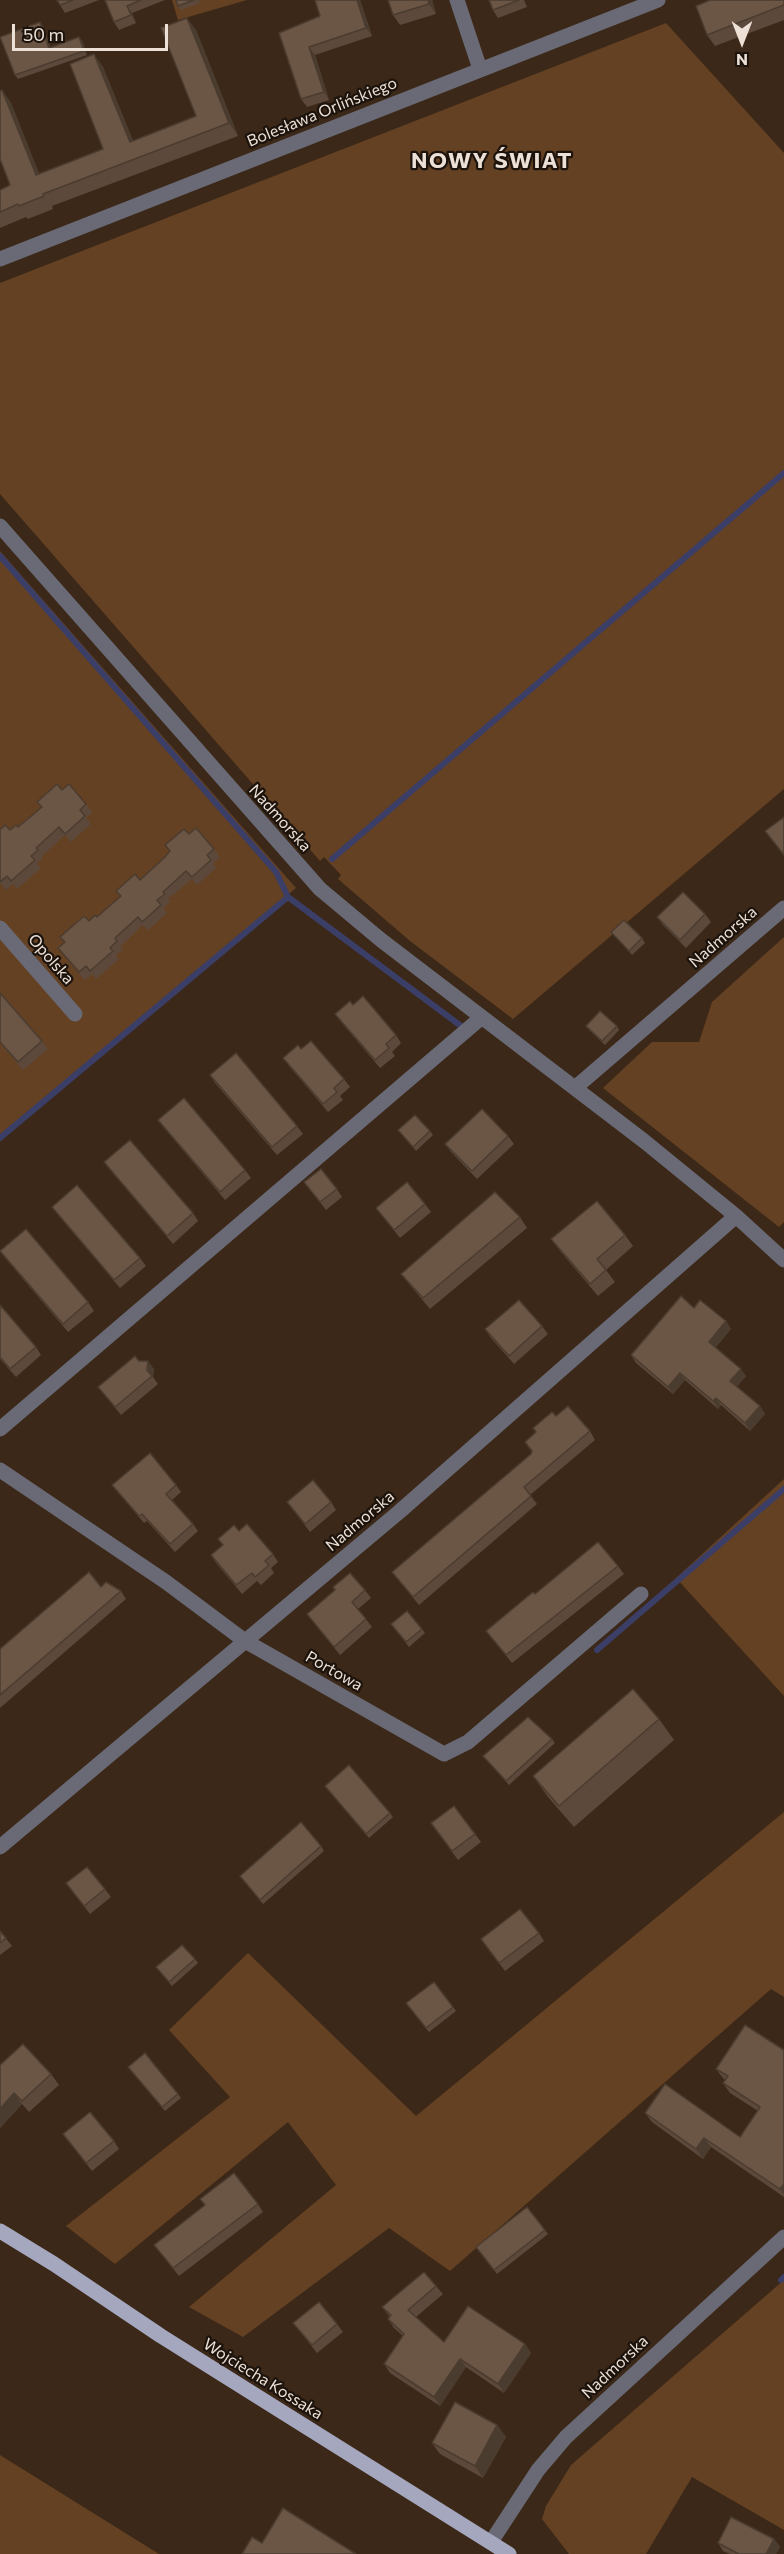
<!DOCTYPE html>
<meta charset="utf-8">
<style>
body{margin:0}
#map{position:relative;width:784px;height:2554px;overflow:hidden;background:#3b2818;font-family:Commissioner,sans-serif}
canvas{display:block}
.north{position:absolute;left:712px;top:12px;width:60px;height:60px;-webkit-text-stroke:4px #1c130c;paint-order:stroke;rotate:180deg;font-size:16px;font-weight:700;line-height:24px;text-align:center;color:#ede0d6}
.north::after{content:'';display:block;margin:auto;width:21px;height:27px;background:#ede0d6;clip-path:polygon(50% 0,100% 100%,50% 72%,0 100%)}
.scale{position:absolute;left:12px;top:24px;width:156px;height:27px;box-sizing:border-box;border:3px solid #ede0d6;border-top:0;padding-left:8px;font-size:18px;line-height:21px;white-space:nowrap;color:#ede0d6;-webkit-text-stroke:4px #1c130c;paint-order:stroke}
</style>
<div id="map">
<canvas width="784" height="2554"></canvas>
<div class="north">N</div>
<div class="scale">50 m</div>
</div>
<script>
const c = document.querySelector('canvas').getContext('2d');
c.lineJoin = 'round';
function fill(path, color) {
  c.fillStyle = color;
  c.fill(path, 'evenodd');
}
function toPath(rows) {
  const path = new Path2D();
  for (const r of rows) {
    path.moveTo(r[0], r[1]);
    for (let i = 2; i < r.length; i += 2) path.lineTo(r[i], r[i + 1]);
  }
  return path;
}
function stroke(path, color, width, dash) {
  c.strokeStyle = color;
  c.lineWidth = width;
  c.lineCap = dash ? 'butt' : 'round';
  c.setLineDash(dash || []);
  c.stroke(path);
}
function label(font, color, halo, rows, align = 'center') {
  c.font = font + ' Commissioner,sans-serif';
  c.lineWidth = 4.5;
  c.setLineDash([]);
  c.textBaseline = 'middle';
  c.strokeStyle = halo;
  c.fillStyle = color;
  for (const [text, x, y, turn = 0] of rows) {
    c.save();
    c.translate(x, y);
    c.rotate((+turn || 0) * Math.PI / 180);
    c.textAlign = isNaN(turn) ? turn : align;
    if (halo) c.strokeText(text, 0, 0);
    c.fillText(text, 0, 0);
    c.restore();
  }
}
fill(toPath([
 [172,0,247,0,178,20],
 [666,23,784,153,784,789,513,1019,410,941,338,879,341,875,324,857,320,861,0,494,0,283],
 [0,551,296,888,0,1138],
 [784,937,784,1222,779,1227,603,1088,652,1042,699,1042,712,1002],
 [784,1479,784,1696,676,1578],
 [784,1812,784,1997,771,1989,450,2271,389,2228,243,2337,189,2307,336,2185,288,2122,115,2264,66,2226,230,2097,169,2030,248,1953,416,2116],
 [784,2280,784,2530,692,2477,646,2554,569,2554,542,2519,546,2506,571,2465],
 [0,2455,159,2554,0,2554]
]), '#654123');
stroke(toPath([
 [0,556,276,872,288,897,461,1026],
 [332,859,784,473],
 [0,1138,288,897],
 [597,1650,784,1489],
 [781,2280,784,2277]
]), '#3b3e67', 6);
stroke(toPath([
 [457,0,480,69],
 [0,259,658,0],
 [0,526,320,889,381,940,644,1141,736,1216,784,1260],
 [0,928,75,1014],
 [576,1087,784,908],
 [0,1429,482,1017],
 [0,1470,166,1582,245,1641,444,1754,468,1742,641,1594],
 [0,1847,399,1512,736,1216],
 [491,2542,538,2470,566,2437,784,2237]
]), '#696a75', 15);
stroke(toPath([
 [0,2231,54,2264,161,2336,509,2554]
]), '#a4a7be', 15);
fill(toPath([
 [57,0,99,0,65,13,60,5],
 [105,0,165,0,132,13,136,23,119,30,114,22],
 [176,0,199,0,200,3,181,10],
 [360,0,372,36,315,55,329,100,307,107,301,99,279,33],
 [432,0,436,14,400,25,393,15],
 [489,0,524,0,527,7,498,18,493,10],
 [784,0,784,20,715,46,707,35],
 [43,26,50,47,82,41,87,55,18,79,15,75],
 [196,30,238,136,52,206,53,209,28,219,26,217,0,228,0,190,10,185,2,90,11,103,39,174,103,149,103,67,133,141,196,116],
 [62,790,86,804,92,812,86,818,91,824,71,842,65,835,42,856,43,858,37,863,41,868,17,889,13,884,6,890,0,883,0,830,10,830,18,827,41,807,37,802],
 [189,834,214,849,220,857,213,863,216,868,197,885,192,879,168,899,170,902,163,908,167,913,148,930,143,925,121,946,123,949,116,955,119,959,96,979,92,974,85,980,64,956,58,948,64,942,60,937,97,917,120,897,116,891,140,880,164,858,170,852,165,845],
 [705,914,711,922,686,948,663,925,657,917],
 [611,932,642,938,645,943,632,955],
 [0,993,42,1041,48,1049,23,1070,0,1043],
 [353,1005,396,1035,401,1043,392,1052,395,1056,380,1068,341,1022,335,1014],
 [586,1026,617,1026,619,1030,605,1045,589,1030],
 [301,1049,344,1079,350,1087,340,1096,343,1100,328,1112,289,1066,283,1058],
 [210,1075,297,1126,303,1134,277,1155,215,1083],
 [158,1120,245,1170,251,1178,225,1200,164,1128],
 [398,1130,430,1131,433,1135,416,1151],
 [508,1136,514,1144,477,1179,451,1152,445,1144],
 [104,1162,193,1213,198,1221,173,1244,110,1170],
 [304,1182,337,1189,342,1197,326,1210],
 [425,1204,431,1212,400,1238,376,1208],
 [52,1207,140,1258,146,1266,120,1288,58,1215],
 [520,1217,527,1228,430,1309,409,1284,401,1274],
 [625,1235,633,1246,606,1270,615,1282,598,1296,560,1251,551,1239],
 [0,1251,88,1302,94,1311,68,1332,6,1259],
 [0,1305,36,1347,41,1355,16,1377,0,1359],
 [694,1308,726,1321,731,1329,716,1347,746,1376,737,1386,760,1406,765,1414,750,1431,721,1405,718,1409,685,1380,673,1394,636,1363,631,1355],
 [542,1326,548,1334,514,1364,491,1338,485,1329],
 [139,1361,154,1369,153,1377,158,1384,121,1415,98,1387],
 [556,1416,590,1431,595,1440,530,1495,537,1504,419,1605,392,1572,531,1454,532,1452,525,1442],
 [112,1485,176,1485,181,1492,172,1500,193,1524,198,1531,175,1552,147,1521,144,1523],
 [287,1502,331,1502,336,1510,310,1532],
 [239,1531,273,1554,278,1562,271,1568,274,1573,261,1585,257,1581,242,1594,216,1563,211,1555,223,1545,218,1539],
 [618,1566,624,1574,512,1663,486,1631,535,1594],
 [101,1587,121,1591,126,1599,0,1708,0,1649],
 [365,1590,371,1598,358,1609,372,1627,340,1655,307,1614],
 [391,1624,422,1629,425,1633,409,1647],
 [659,1719,674,1740,574,1827,548,1797,533,1776],
 [552,1739,555,1743,509,1785,483,1756],
 [325,1786,390,1813,393,1817,369,1838],
 [454,1806,481,1842,458,1860,431,1823],
 [321,1846,324,1851,263,1904,240,1876],
 [66,1883,105,1889,111,1897,90,1914],
 [0,1931,12,1946,0,1955],
 [539,1933,544,1941,505,1971,481,1939],
 [195,1959,198,1963,172,1986,156,1967],
 [434,1982,456,2011,429,2032,406,2003],
 [784,2050,784,2197,711,2147,703,2159,652,2122,645,2113,740,2137,758,2111,730,2093,723,2083,725,2080,723,2078,716,2069],
 [0,2065,51,2074,59,2085,29,2112,22,2104,0,2128],
 [128,2067,178,2094,181,2098,165,2111],
 [63,2134,114,2141,119,2149,92,2171],
 [258,2204,263,2212,179,2276,154,2245,205,2205],
 [527,2207,548,2234,497,2274,476,2247],
 [436,2286,443,2294,416,2317,444,2342,525,2344,531,2353,504,2393,466,2367,440,2406,390,2373,384,2364,403,2336,394,2328,388,2319,390,2317,382,2307],
 [293,2323,337,2324,343,2332,317,2353],
 [497,2425,506,2437,483,2478,440,2454,432,2443],
 [774,2539,780,2547,776,2554,730,2554,723,2551,718,2543]
]), '#5c493b');
fill(toPath([
 [357,0,360,0,372,36,366,28],
 [428,0,432,0,436,14,429,4],
 [127,6,132,13,136,23,131,15],
 [187,18,196,30,238,136,229,123],
 [40,22,43,26,52,52,49,48],
 [79,37,82,41,87,55,84,51],
 [309,47,315,55,329,100,324,92],
 [94,54,103,67,139,155,130,142],
 [2,90,11,103,45,188,36,175],
 [726,1321,731,1329,714,1349,709,1342],
 [148,1361,154,1369,153,1377,147,1370],
 [741,1369,746,1376,736,1388,730,1381],
 [680,1373,685,1380,673,1394,668,1387],
 [716,1398,721,1405,718,1409,713,1401],
 [760,1406,765,1414,750,1431,745,1423],
 [14,2093,22,2104,0,2128,0,2109],
 [704,2138,711,2147,703,2159,696,2149],
 [784,2184,784,2195,780,2189],
 [525,2344,531,2353,504,2393,498,2384],
 [460,2359,466,2367,440,2406,434,2397],
 [497,2425,506,2437,483,2478,475,2466],
 [774,2539,780,2547,776,2554,766,2554]
]), '#4b3c30');
const building = toPath([
 [57,0,73,0,60,5,57,0],
 [105,0,141,0,127,6,131,15,114,22,105,0],
 [176,0,194,0,178,6,176,0],
 [315,0,357,0,366,28,309,47,324,92,301,99,279,33,320,16,315,0],
 [388,0,428,0,429,4,393,15,388,0],
 [489,0,519,0,493,10,489,0],
 [710,0,784,0,784,5,707,35,696,6,710,0],
 [187,18,229,123,43,194,44,196,19,206,18,204,0,212,0,190,10,185,0,159,0,91,2,90,36,175,103,149,70,64,94,54,130,142,196,116,161,28,187,18],
 [40,22,49,48,79,37,84,51,15,75,0,37,40,22],
 [57,784,62,790,69,784,86,804,80,810,85,816,65,834,59,827,36,848,38,850,31,856,35,860,11,881,7,876,0,882,0,830,5,825,10,830,16,825,18,827,42,807,37,802,57,784],
 [784,817,784,855,765,831,784,817],
 [196,828,214,849,207,855,211,860,192,877,186,871,163,892,165,894,157,900,161,905,142,922,138,917,115,938,117,941,110,948,113,951,90,971,86,966,79,972,58,948,65,942,60,937,84,916,89,921,95,915,97,917,121,896,116,891,135,874,140,880,164,858,170,851,165,845,184,829,189,834,196,828],
 [683,892,705,914,680,940,657,917,683,892],
 [624,920,642,938,629,951,611,932,624,920],
 [0,993,42,1041,18,1062,0,1042,0,993],
 [363,996,396,1035,386,1044,389,1048,375,1060,335,1014,350,1001,353,1005,363,996],
 [600,1011,617,1026,602,1041,586,1026,600,1011],
 [311,1041,344,1079,334,1088,337,1092,323,1104,283,1058,298,1045,301,1049,311,1041],
 [236,1053,297,1126,272,1147,210,1075,236,1053],
 [184,1098,245,1170,220,1192,158,1120,184,1098],
 [482,1109,508,1136,472,1171,445,1144,482,1109],
 [415,1115,430,1131,413,1147,398,1130,415,1115],
 [130,1140,193,1213,167,1236,104,1162,130,1140],
 [321,1169,337,1189,320,1202,304,1182,321,1169],
 [407,1182,425,1204,394,1230,376,1208,407,1182],
 [77,1185,140,1258,114,1280,52,1207,77,1185],
 [495,1192,520,1217,423,1298,401,1274,495,1192],
 [597,1201,625,1235,597,1259,606,1270,590,1284,551,1239,597,1201],
 [26,1229,88,1302,63,1324,0,1251,26,1229],
 [681,1296,694,1308,700,1300,726,1321,709,1342,741,1369,730,1381,760,1406,745,1423,716,1398,713,1401,680,1373,668,1387,631,1355,681,1296],
 [519,1300,542,1326,509,1356,485,1329,519,1300],
 [0,1305,36,1347,10,1369,0,1357,0,1305],
 [135,1356,139,1361,148,1361,147,1370,152,1376,115,1407,98,1387,135,1356],
 [568,1406,590,1431,524,1487,531,1496,413,1597,392,1572,531,1454,532,1451,525,1442,536,1432,533,1428,552,1412,556,1416,568,1406],
 [150,1453,176,1485,166,1494,193,1524,170,1544,142,1514,139,1516,112,1485,150,1453],
 [313,1480,331,1502,305,1524,287,1502,313,1480],
 [247,1524,273,1554,265,1561,269,1565,255,1577,252,1573,236,1585,211,1555,223,1545,218,1539,234,1525,239,1531,247,1524],
 [598,1542,618,1566,506,1655,486,1631,533,1592,535,1594,598,1542],
 [89,1572,101,1587,106,1582,121,1591,0,1695,0,1649,89,1572],
 [350,1573,365,1590,352,1602,366,1619,334,1647,307,1614,335,1590,333,1587,350,1573],
 [407,1611,422,1629,406,1642,391,1624,407,1611],
 [633,1689,659,1719,559,1806,533,1776,633,1689],
 [528,1717,552,1739,506,1781,483,1756,528,1717],
 [349,1765,390,1813,366,1834,325,1786,349,1765],
 [454,1806,475,1834,452,1851,431,1823,454,1806],
 [301,1822,321,1846,260,1900,240,1876,301,1822],
 [87,1867,105,1889,84,1906,66,1883,87,1867],
 [520,1909,539,1933,499,1963,481,1939,520,1909],
 [0,1931,6,1938,0,1943,0,1931],
 [182,1945,195,1959,169,1982,156,1967,182,1945],
 [434,1982,453,2007,426,2028,406,2003,434,1982],
 [745,2025,784,2050,784,2184,780,2189,704,2138,696,2149,645,2113,665,2084,740,2137,760,2107,723,2083,728,2076,716,2069,745,2025],
 [23,2044,51,2074,22,2101,14,2093,0,2109,0,2065,23,2044],
 [145,2053,178,2094,162,2107,128,2067,145,2053],
 [90,2112,114,2141,86,2163,63,2134,90,2112],
 [234,2173,258,2204,173,2268,154,2245,205,2205,200,2199,234,2173],
 [527,2207,545,2230,494,2270,476,2247,527,2207],
 [424,2272,436,2286,408,2310,444,2342,468,2306,525,2344,498,2384,460,2359,434,2397,384,2364,404,2334,388,2319,391,2315,382,2307,424,2272],
 [319,2302,337,2324,312,2345,293,2323,319,2302],
 [455,2402,497,2425,475,2466,432,2443,455,2402],
 [283,2508,356,2554,242,2554,252,2537,262,2543,283,2508],
 [731,2517,774,2539,766,2554,739,2554,718,2543,731,2517]
]);
fill(building, '#6b5545');
stroke(building, '#4b3c30', 1.5);
label('16px', '#ede0d6', '#1c130c', [
 ["Bolesława Orlińskiego",322,112,-22],
 ["Nadmorska",280,818,48],
 ["Nadmorska",723,937,-41],
 ["Opolska",51,959,49],
 ["Nadmorska",360,1521,-40],
 ["Portowa",334,1671,30],
 ["Nadmorska",615,2367,-43],
 ["Wojciecha Kossaka",263,2379,32]
]);
c.letterSpacing = '1.5px';
label('bold 22px', '#ede0d6', '#1c130c', [
 ["NOWY ŚWIAT",492,161]
]);
c.letterSpacing = '0px';
</script>
